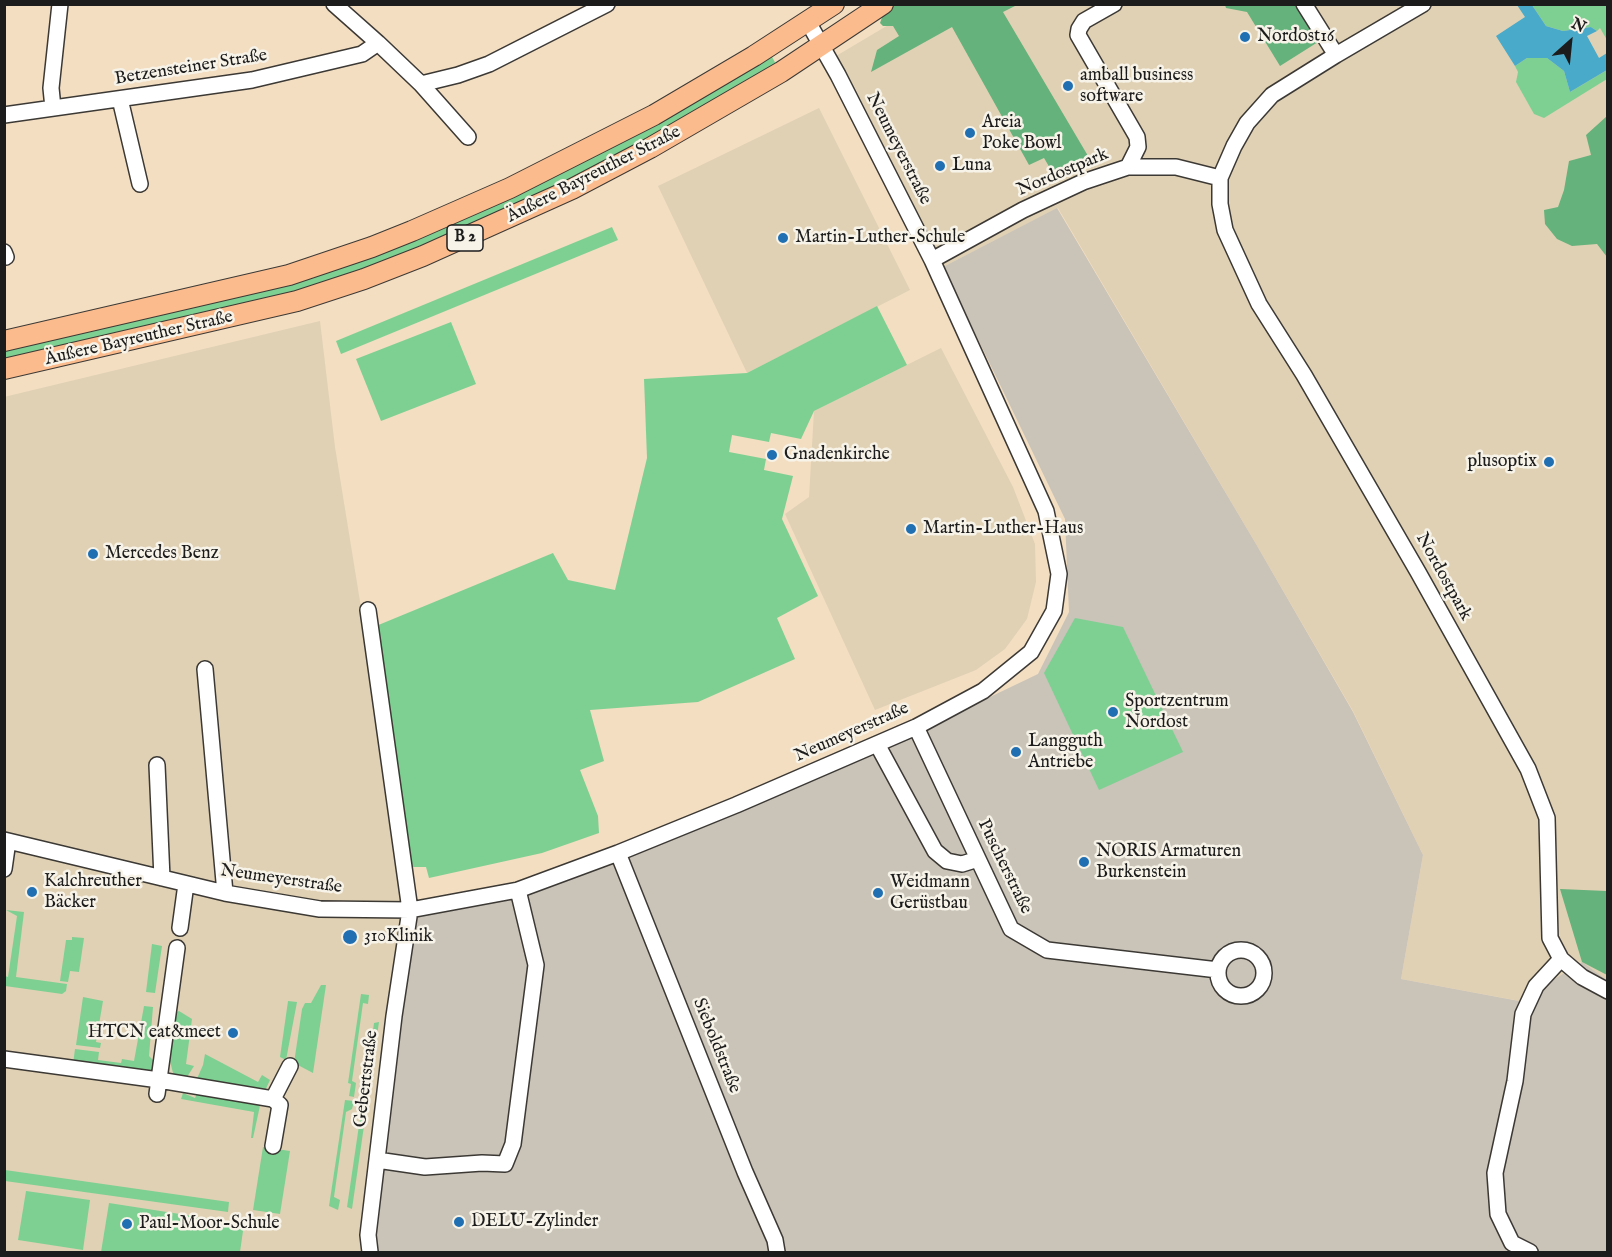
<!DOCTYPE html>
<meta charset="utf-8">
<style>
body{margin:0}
#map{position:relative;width:1612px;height:1257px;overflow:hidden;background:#f3dec2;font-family:"IM FELL English",serif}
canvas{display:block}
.frame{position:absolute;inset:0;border:6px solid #1c1c1c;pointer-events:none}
.north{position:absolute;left:1540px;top:12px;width:60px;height:60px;-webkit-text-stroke:4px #f7f3e8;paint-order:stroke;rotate:27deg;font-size:16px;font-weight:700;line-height:24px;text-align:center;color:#1c1c1c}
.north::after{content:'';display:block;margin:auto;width:21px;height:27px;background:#1c1c1c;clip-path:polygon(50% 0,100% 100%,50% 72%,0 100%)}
</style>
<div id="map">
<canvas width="1612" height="1257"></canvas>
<div class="frame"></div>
<div class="north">N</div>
</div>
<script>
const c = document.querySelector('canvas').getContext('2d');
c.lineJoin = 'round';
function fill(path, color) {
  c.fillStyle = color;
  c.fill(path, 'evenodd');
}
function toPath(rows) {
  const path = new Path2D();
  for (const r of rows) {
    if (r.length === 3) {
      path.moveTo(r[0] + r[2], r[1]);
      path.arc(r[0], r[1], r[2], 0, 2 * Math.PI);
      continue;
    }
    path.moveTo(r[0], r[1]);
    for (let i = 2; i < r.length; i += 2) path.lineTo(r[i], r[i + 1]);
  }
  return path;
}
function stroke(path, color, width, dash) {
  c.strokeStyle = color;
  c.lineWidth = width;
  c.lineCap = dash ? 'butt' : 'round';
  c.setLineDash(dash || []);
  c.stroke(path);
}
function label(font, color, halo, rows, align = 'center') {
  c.font = font + ' "IM FELL English",serif';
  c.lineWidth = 5;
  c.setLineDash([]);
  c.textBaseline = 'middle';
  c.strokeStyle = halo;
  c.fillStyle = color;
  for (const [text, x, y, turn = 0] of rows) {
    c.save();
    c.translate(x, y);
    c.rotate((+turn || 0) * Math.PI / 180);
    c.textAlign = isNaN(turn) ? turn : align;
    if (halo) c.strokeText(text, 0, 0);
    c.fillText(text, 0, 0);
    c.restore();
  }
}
fill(toPath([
 [922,5,1607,5,1607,980,1581,962,1520,1001,1401,979,1423,855,1353,711,1256,544,1058,208,943,267,831,59],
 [819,108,910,290,747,373,658,186],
 [320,321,335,447,410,910,373,1252,5,1252,4,397],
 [941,348,1013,487,1035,544,1036,582,1027,619,1005,649,976,670,875,710,785,514,809,497,814,411]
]), '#e0d1b4');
fill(toPath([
 [1057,208,1256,544,1353,712,1423,855,1401,979,1519,1001,1582,962,1607,980,1607,1252,373,1252,410,910,518,892,643,851,842,768,1038,674,1069,612,1065,519,943,267]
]), '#c9c3b8');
fill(toPath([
 [1532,5,1607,5,1607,40,1600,28,1597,31,1591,27,1563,31,1546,26],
 [771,55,777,66,697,113,563,185,417,250,307,289,5,361,4,349,304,277],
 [1527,58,1547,58,1564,71,1570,92,1607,70,1607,79,1544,118,1534,114,1516,82,1518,72,1515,66],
 [612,227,618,240,341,354,336,341],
 [877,306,907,365,814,411,801,439,771,433,769,442,732,435,729,452,766,459,764,470,793,476,782,519,818,596,777,618,795,659,698,702,590,710,604,761,580,770,598,816,599,833,542,853,429,878,426,867,411,867,376,626,553,553,568,580,615,590,647,458,644,379,747,373],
 [451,322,476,384,381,421,356,359],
 [1075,618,1123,627,1183,752,1099,790,1044,673],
 [6,910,24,912,16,977,67,984,66,991,62,994,5,986,5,976,8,977,17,916],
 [72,937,84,938,79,972,70,971,68,982,60,981,66,940,72,940],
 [152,944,162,946,155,993,146,992],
 [321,985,326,985,313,1073,294,1063,302,1009,305,1003,311,1003],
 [361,994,369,995,368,1004,363,1003,352,1081,356,1083,354,1097,349,1096,351,1084,348,1083],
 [83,997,103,1001,96,1042,101,1043,100,1048,76,1045],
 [288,1001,297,1002,286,1060,280,1057],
 [144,1006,153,1007,149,1056,157,1064,151,1070,144,1073,73,1064,75,1049,99,1052,98,1060,121,1063,122,1059,134,1061],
 [179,1011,192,1019,186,1064,194,1066,187,1077,180,1079,173,1073,169,1057,175,1013],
 [379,1022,352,1209,347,1207,374,1023],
 [205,1054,258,1082,262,1075,270,1080,263,1095,196,1081,203,1065],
 [198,1091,261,1101,253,1138,251,1138,254,1112,181,1099,183,1093,195,1098],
 [345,1100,354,1101,352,1109,346,1112,334,1197,340,1200,338,1210,329,1206],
 [263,1147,290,1151,280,1214,253,1210],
 [5,1170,229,1202,228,1212,5,1181],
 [26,1191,90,1200,83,1250,18,1240],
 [109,1203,244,1224,240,1252,101,1252]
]), '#7ed092');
fill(toPath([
 [895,5,1017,5,1003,12,1091,161,1057,180,1044,158,1029,165,952,27,871,72,877,50,899,36,893,26,883,26,880,23,884,12],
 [1225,5,1295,5,1318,42,1280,66,1247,12,1226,8],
 [1607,116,1607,257,1597,244,1572,246,1557,239,1545,224,1544,210,1558,207,1564,190,1569,161,1591,155,1586,135],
 [1560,889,1607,891,1607,975,1582,962]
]), '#66b27c');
fill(toPath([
 [1517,5,1532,5,1546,26,1563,31,1591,27,1597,31,1587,36,1599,58,1607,53,1607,70,1570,92,1564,71,1547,58,1527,58,1515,66,1496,36,1525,17]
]), '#4aaac9');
const minor = toPath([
 [334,4,378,43,421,84,468,137],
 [1114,4,1084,21,1079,29,1078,35,1137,137,1138,147,1128,167],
 [1304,4,1336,55],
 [1423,4,1336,55,1272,95,1247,123,1234,146,1220,178,1220,204,1225,230,1259,304,1304,375,1418,572,1528,769,1547,818,1550,938,1561,959,1582,977,1608,991],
 [421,84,458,75,489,64,607,4],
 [120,99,140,184],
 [53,108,51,88,60,4],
 [4,115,252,80,362,54,378,43],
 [4,252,6,257],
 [932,260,1023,210,1083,182,1128,167,1176,167,1220,178],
 [368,610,410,910,394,1016,368,1235,370,1252],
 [205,669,225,893],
 [916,727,1011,929,1047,950,1218,970],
 [877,744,935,851,947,861,962,864,978,859],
 [157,765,162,878],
 [4,840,225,893,320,909,410,910,518,890,618,853,736,805,916,727,983,691,1031,652,1054,611,1059,574,1046,511,932,260,838,75,808,22],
 [618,853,745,1172,775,1240,777,1252],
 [4,869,8,841],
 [180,928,186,884],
 [1241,973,23],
 [4,1059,159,1080,273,1099],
 [157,1094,177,948],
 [273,1146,280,1105,273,1099,290,1066],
 [377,1160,425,1167,482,1163,505,1164,513,1144,536,965,518,890],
 [1530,1252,1512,1243,1498,1214,1495,1173,1515,1081,1523,1014,1536,986,1561,959]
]);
const major = toPath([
 [4,341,289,275,372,247,412,231,510,188,654,115,754,56,834,4],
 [4,369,297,301,364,279,423,256,572,189,650,148,781,72,883,4]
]);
stroke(minor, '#3c3935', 18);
stroke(major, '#3c3935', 22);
stroke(minor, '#fff', 15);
stroke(major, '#fbbb8c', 20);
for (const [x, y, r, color] of [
 [1245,37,6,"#1f6fb2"],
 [1068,86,6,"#1f6fb2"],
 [970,133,6,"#1f6fb2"],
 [940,166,6,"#1f6fb2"],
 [783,238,6,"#1f6fb2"],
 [772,455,6,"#1f6fb2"],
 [1549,462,6,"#1f6fb2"],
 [911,529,6,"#1f6fb2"],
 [93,554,6,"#1f6fb2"],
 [1113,712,6,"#1f6fb2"],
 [1016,752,6,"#1f6fb2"],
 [1084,862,6,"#1f6fb2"],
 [32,892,6,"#1f6fb2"],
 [878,893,6,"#1f6fb2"],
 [350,937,8,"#1f6fb2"],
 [233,1033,6,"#1f6fb2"],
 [459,1222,6,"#1f6fb2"],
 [127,1224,6,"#1f6fb2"]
]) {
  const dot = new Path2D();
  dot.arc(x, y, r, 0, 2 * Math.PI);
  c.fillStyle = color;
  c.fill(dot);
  stroke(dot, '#f7f3e8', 2);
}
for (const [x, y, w] of [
 [465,238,36]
]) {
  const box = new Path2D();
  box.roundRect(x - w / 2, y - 13, w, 26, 4.5);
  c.fillStyle = '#f7f3e8';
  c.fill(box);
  stroke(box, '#1c1c1c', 1.5);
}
label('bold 16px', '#1c1c1c', null, [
 ["B 2",465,238]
]);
label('18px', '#1c1c1c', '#f7f3e8', [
 ["Nordost16",1257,37],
 ["amball business",1080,76],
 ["software",1080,97],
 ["Areia",982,123],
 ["Poke Bowl",982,144],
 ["Luna",952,166],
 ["Martin-Luther-Schule",795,238],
 ["Gnadenkirche",784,455],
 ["plusoptix",1537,462,"right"],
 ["Martin-Luther-Haus",923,529],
 ["Mercedes Benz",105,554],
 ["Sportzentrum",1125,702],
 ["Nordost",1125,723],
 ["Langguth",1028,742],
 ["Antriebe",1028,763],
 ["NORIS Armaturen",1096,852],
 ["Burkenstein",1096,873],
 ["Kalchreuther",44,882],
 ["Bäcker",44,903],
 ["Weidmann",890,883],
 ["Gerüstbau",890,904],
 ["310Klinik",364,937],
 ["HTCN eat&meet",221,1033,"right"],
 ["DELU-Zylinder",471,1222],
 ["Paul-Moor-Schule",139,1224]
], 'left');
label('18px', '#1c1c1c', '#f7f3e8', [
 ["Betzensteiner Straße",191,68,-9],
 ["Neumeyerstraße",898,149,63],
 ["Nordostpark",1063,173,-23],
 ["Äußere Bayreuther Straße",594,175,-27],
 ["Äußere Bayreuther Straße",139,339,-13],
 ["Nordostpark",1443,577,61],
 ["Neumeyerstraße",852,733,-24],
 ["Puscherstraße",1004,867,64],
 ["Neumeyerstraße",281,880,8],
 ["Sieboldstraße",716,1046,68],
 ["Gebertstraße",367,1079,-83]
]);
</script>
